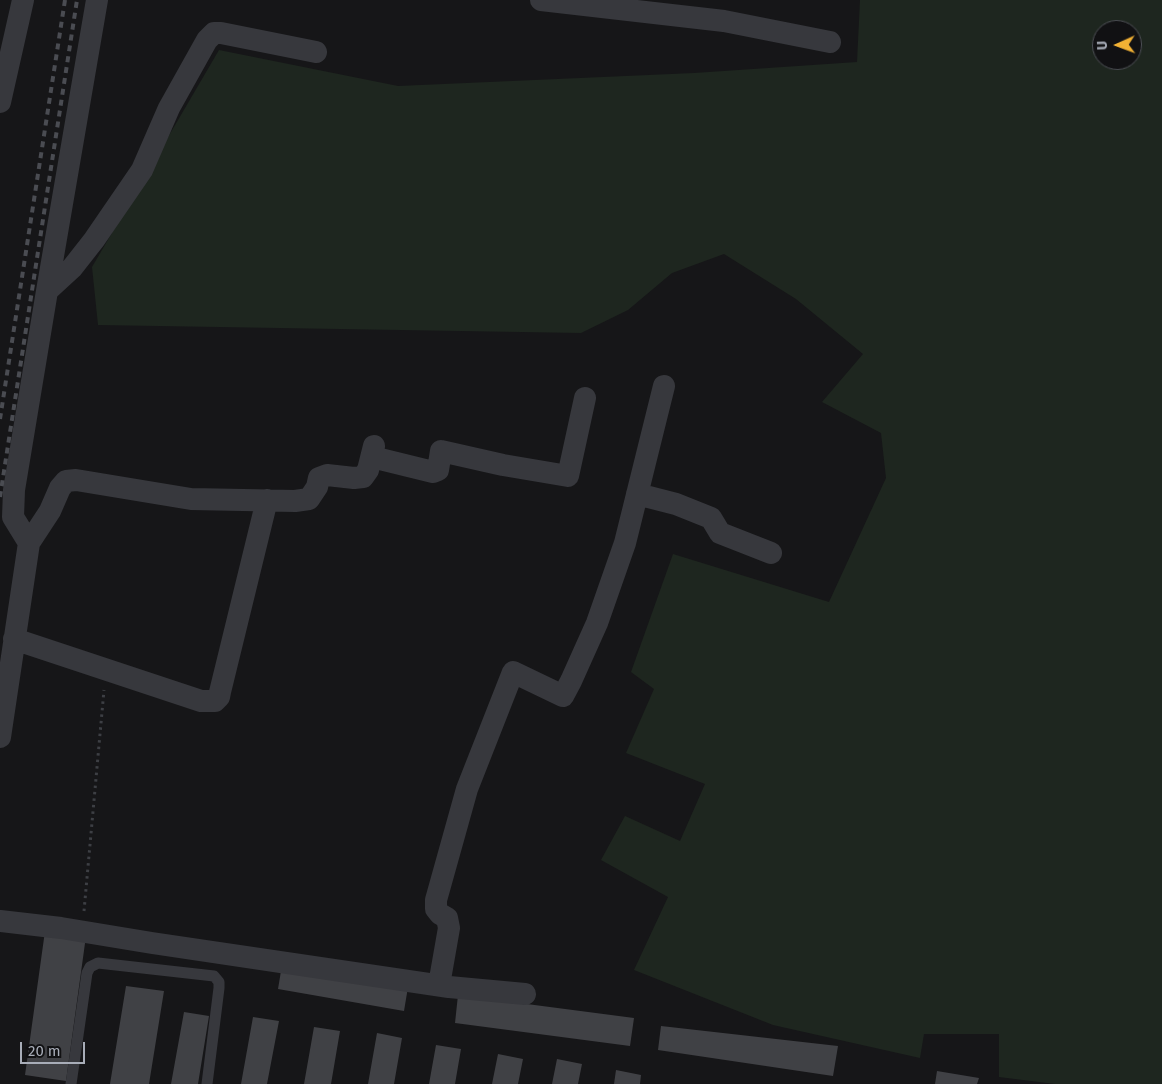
<!DOCTYPE html>
<style>
body{margin:0}
#map{position:relative;width:1162px;height:1084px;overflow:hidden;background:#161618;font-family:"Fira Sans",sans-serif}
canvas{display:block}
.north{position:absolute;left:1092px;top:20px;width:50px;height:50px;box-sizing:border-box;background:#111113;border:1px solid #4d4f55;border-radius:50%;rotate:268deg;font-size:14px;font-weight:700;line-height:20px;text-align:center;color:#a8adb8}
.north::after{content:'';display:block;margin:auto;width:18px;height:22px;background:#f2b134;clip-path:polygon(50% 0,100% 100%,50% 72%,0 100%)}
.scale{position:absolute;left:20px;top:1042px;width:65px;height:22px;box-sizing:border-box;border:2px solid #a8adb8;border-top:0;padding-left:6px;font-size:15px;line-height:18px;white-space:nowrap;color:#a8adb8;-webkit-text-stroke:4px #111113;paint-order:stroke}
</style>
<div id="map">
<canvas width="1162" height="1084"></canvas>
<div class="north">U</div>
<div class="scale">20 m</div>
</div>
<script>
const c = document.querySelector('canvas').getContext('2d');
c.lineJoin = 'round';
function fill(path, color) {
  c.fillStyle = color;
  c.fill(path, 'evenodd');
}
function toPath(rows) {
  const path = new Path2D();
  for (const r of rows) {
    path.moveTo(r[0], r[1]);
    for (let i = 2; i < r.length; i += 2) path.lineTo(r[i], r[i + 1]);
  }
  return path;
}
function stroke(path, color, width, dash) {
  c.strokeStyle = color;
  c.lineWidth = width;
  c.lineCap = dash ? 'butt' : 'round';
  c.setLineDash(dash || []);
  c.stroke(path);
}
fill(toPath([
 [860,0,1162,0,1162,1084,1055,1084,999,1077,999,1034,924,1034,920,1058,773,1025,634,970,668,897,601,860,625,816,680,841,705,784,626,753,654,689,631,672,673,554,829,602,886,478,881,433,822,402,863,354,796,299,724,254,672,273,628,310,581,333,98,325,92,267,219,50,398,86,694,73,857,62],
 [1102,30,1132,30,1132,60,1102,60]
]), '#1e261f');
fill(toPath([
 [45,931,86,936,66,1081,25,1075],
 [282,965,408,987,404,1011,278,989],
 [126,986,164,991,149,1084,110,1084],
 [458,995,634,1018,630,1046,455,1023],
 [184,1012,209,1016,198,1084,171,1084],
 [253,1017,279,1021,267,1084,241,1084],
 [661,1026,838,1046,833,1076,658,1050],
 [314,1027,340,1031,331,1084,304,1084],
 [377,1033,402,1038,394,1084,368,1084],
 [436,1045,461,1049,455,1084,429,1084],
 [498,1054,523,1059,518,1084,492,1084],
 [557,1059,582,1064,578,1084,552,1084],
 [616,1070,641,1075,640,1084,614,1084],
 [937,1071,979,1078,977,1084,935,1084]
]), '#404145');
stroke(toPath([
 [84,911,104,690]
]), '#3d3f44', 3, [2.5, 4]);
stroke(toPath([
 [71,1084,87,973,90,967,98,963,214,976,219,982,219,988,207,1084]
]), '#37383d', 11);
stroke(toPath([
 [541,0,724,21,830,42],
 [0,102,23,0],
 [47,291,72,268,94,240,142,170,169,108,207,40,214,33,221,33,316,52],
 [372,457,433,472,438,470,441,451,503,465,568,476,585,398],
 [637,494,676,504,711,518,720,533,771,553],
 [29,543,50,511,60,488,66,481,76,480,191,499,295,501,309,499,317,487,319,478,327,475,354,478,363,477,368,470,374,446],
 [14,639,201,701,215,701,219,697,220,692,267,500],
 [0,737,29,543,13,517,14,490,47,291,97,0],
 [0,921,61,928,152,943,449,987,525,994],
 [439,985,449,928,447,918,440,914,436,909,436,900,467,789,513,672,563,696,571,681,597,623,625,543,664,386]
]), '#37383d', 22);
stroke(toPath([
 [0,419,65,0],
 [0,497,77,0]
]), '#4a4c52', 4, [6, 5]);
</script>
